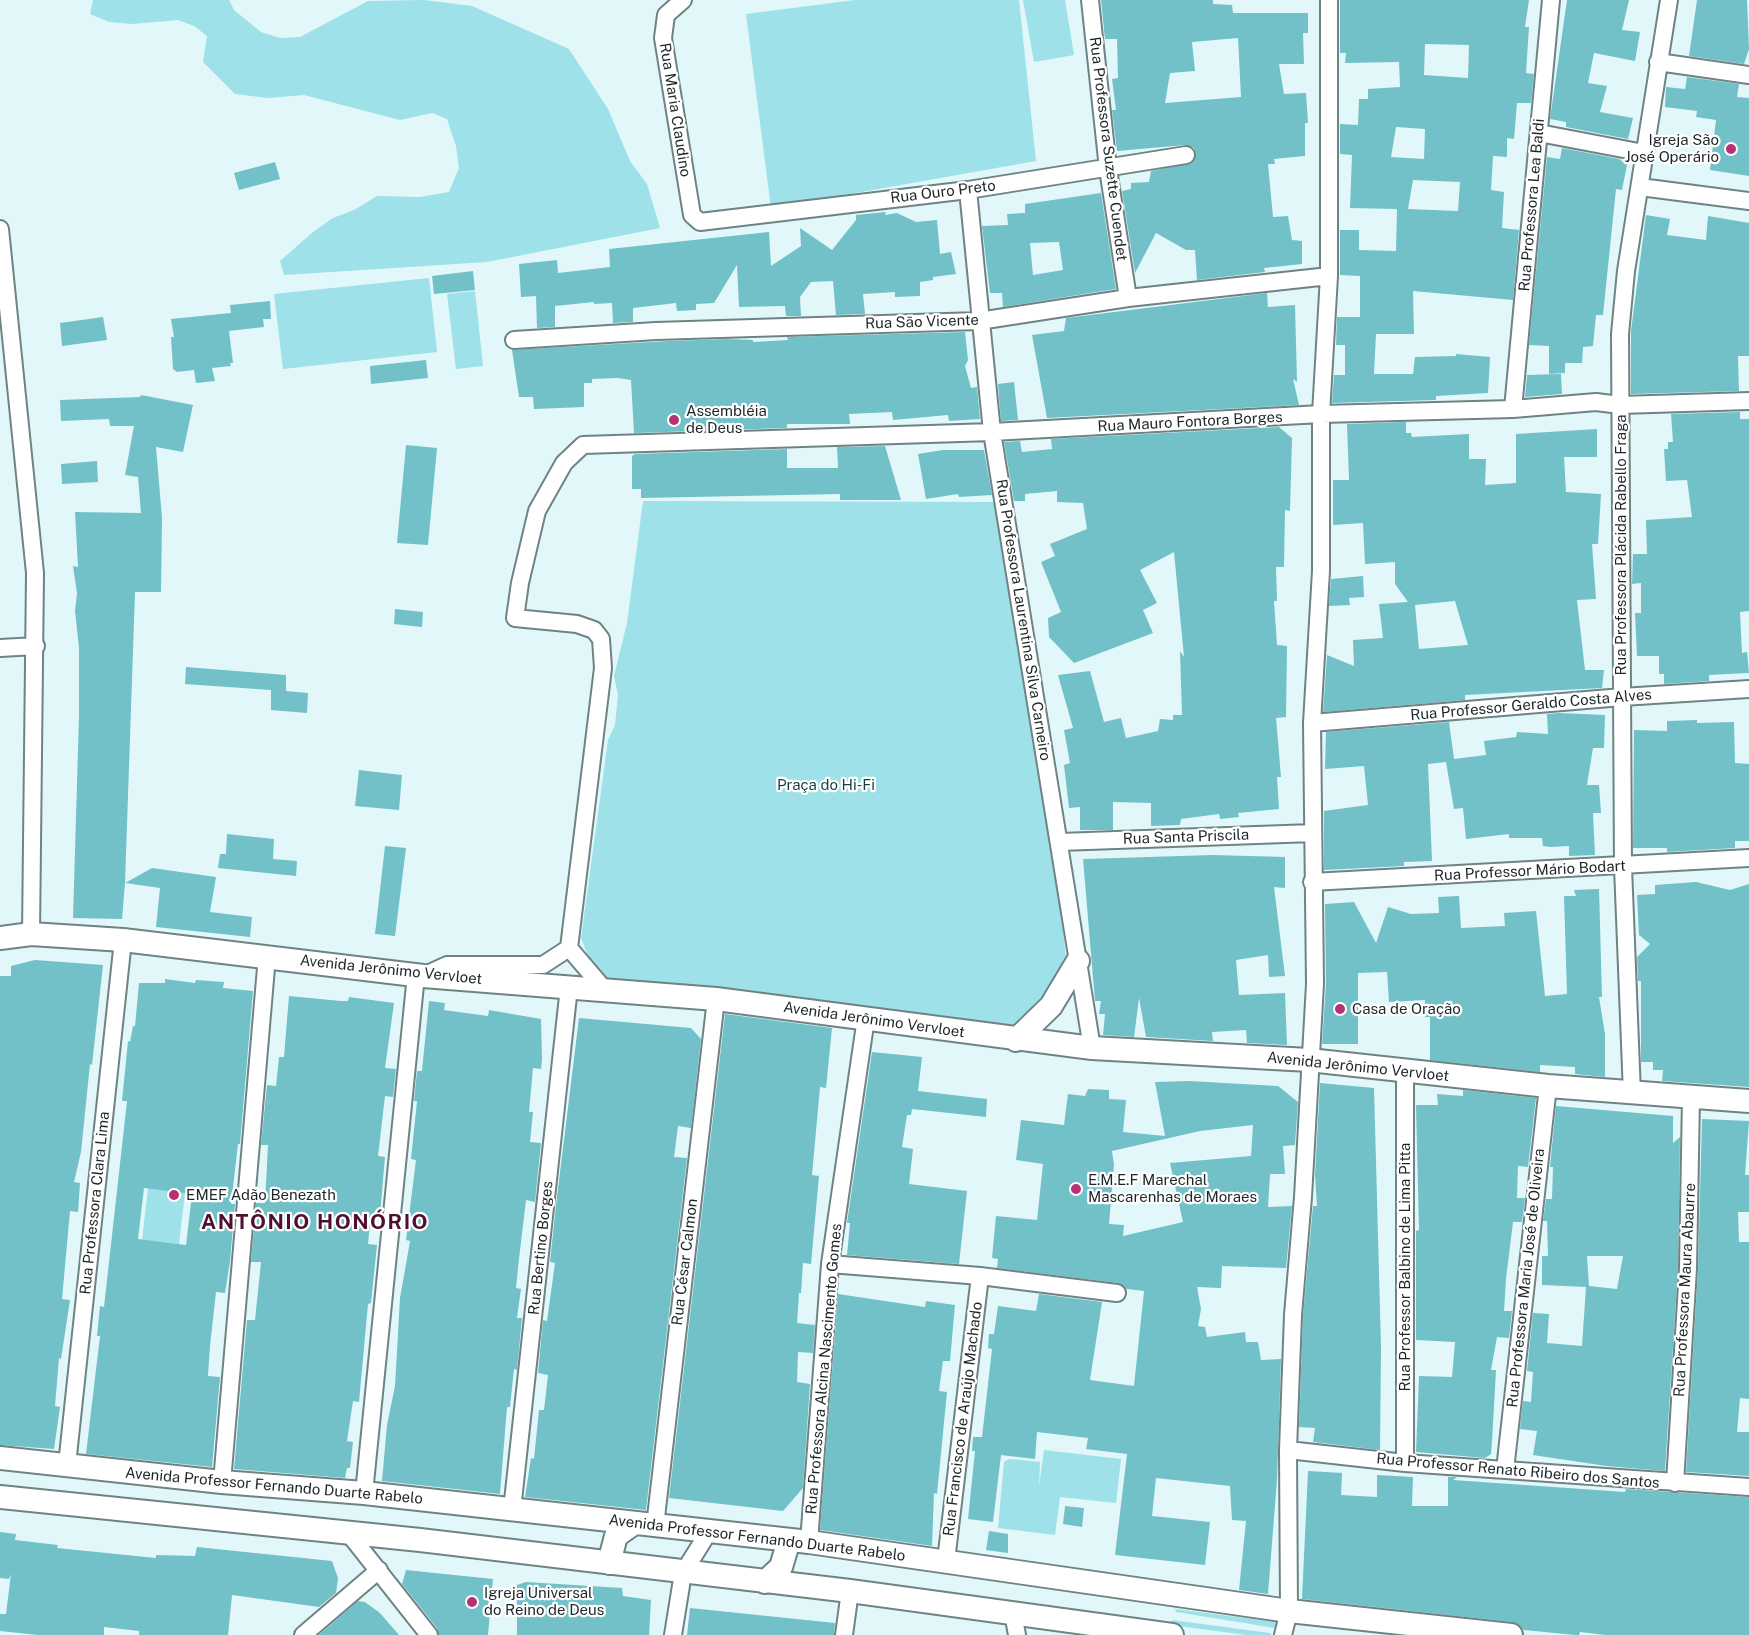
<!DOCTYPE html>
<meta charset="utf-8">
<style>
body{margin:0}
canvas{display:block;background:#e1f7f9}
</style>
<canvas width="1749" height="1635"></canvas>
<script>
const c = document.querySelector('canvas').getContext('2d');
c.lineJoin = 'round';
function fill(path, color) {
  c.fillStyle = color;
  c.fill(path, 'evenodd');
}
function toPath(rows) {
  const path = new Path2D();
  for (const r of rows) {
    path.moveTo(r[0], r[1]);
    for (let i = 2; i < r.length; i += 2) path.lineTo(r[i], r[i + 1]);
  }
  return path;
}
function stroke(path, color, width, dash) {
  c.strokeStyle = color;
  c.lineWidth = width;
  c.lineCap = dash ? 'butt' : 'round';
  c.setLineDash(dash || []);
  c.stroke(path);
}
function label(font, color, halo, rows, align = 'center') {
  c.font = font + ' "Public Sans",sans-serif';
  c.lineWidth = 4.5;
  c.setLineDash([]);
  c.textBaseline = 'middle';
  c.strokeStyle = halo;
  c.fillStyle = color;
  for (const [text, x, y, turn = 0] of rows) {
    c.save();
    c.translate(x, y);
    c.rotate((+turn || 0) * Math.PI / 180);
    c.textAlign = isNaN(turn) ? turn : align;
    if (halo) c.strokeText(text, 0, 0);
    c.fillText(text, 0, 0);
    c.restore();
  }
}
fill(toPath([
 [93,0,229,0,234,10,261,32,280,38,300,37,368,1,424,0,472,6,569,49,608,109,630,161,647,184,660,228,487,262,284,275,280,261,313,232,333,218,354,210,377,196,420,197,449,192,459,168,456,146,447,119,432,113,400,120,304,95,268,98,235,94,203,62,207,36,194,26,178,20,132,24,109,22,90,14],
 [855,0,1019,0,1036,161,771,208,746,14],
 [1023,0,1065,0,1074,55,1034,62],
 [429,278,437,352,283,369,274,294],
 [475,291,483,366,456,369,447,294],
 [643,501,994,502,1021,610,1038,716,1068,974,1022,1029,609,980,590,961,581,938,608,740,615,725,618,695,614,676,627,623],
 [148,1188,185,1193,179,1244,142,1240],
 [1044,1450,1121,1459,1116,1503,1060,1497,1055,1535,998,1528,1004,1462,1009,1459,1040,1462,1039,1487],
 [1175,1609,1276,1622,1275,1628,1176,1612],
 [1172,1620,1270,1633,1271,1635,1247,1635,1170,1625]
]), '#9ee1e8');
fill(toPath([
 [1101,0,1213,0,1213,4,1232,5,1233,13,1308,13,1308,33,1303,33,1304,64,1279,64,1284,94,1306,93,1308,123,1305,123,1305,156,1274,159,1275,164,1268,164,1273,217,1288,216,1292,240,1302,241,1302,264,1264,268,1265,272,1197,280,1195,250,1186,250,1156,233,1135,273,1122,191,1131,189,1131,183,1149,182,1151,171,1192,163,1196,154,1194,148,1185,145,1117,151,1112,110,1116,110,1112,79,1118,78,1117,39,1105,39],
 [1238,38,1241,97,1165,103,1170,73,1195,71,1192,42],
 [1340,0,1529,0,1525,27,1529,27,1526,73,1534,74,1531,103,1517,103,1514,139,1507,138,1507,157,1493,156,1491,190,1504,192,1502,228,1519,230,1513,300,1413,291,1414,334,1376,334,1374,374,1413,374,1415,357,1456,356,1456,354,1490,357,1488,393,1436,396,1436,400,1332,403,1334,375,1345,375,1345,345,1336,345,1337,317,1360,317,1360,276,1340,275,1340,230,1359,230,1359,250,1396,251,1397,209,1350,208,1352,155,1340,154,1340,124,1358,125,1359,99,1368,99,1368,89,1400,87,1399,62,1345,63,1346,53,1340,53],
 [1425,44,1469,45,1468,78,1424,75],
 [1396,127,1425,129,1424,159,1391,157],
 [1413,180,1460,182,1458,211,1408,209],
 [1567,0,1629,0,1622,30,1640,32,1635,61,1594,53,1588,83,1607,86,1600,112,1633,118,1628,139,1566,127,1566,122,1550,119],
 [1697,0,1747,0,1749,49,1744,64,1689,56],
 [1687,77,1739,84,1737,97,1749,98,1749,176,1710,170,1716,120,1696,117,1697,111,1665,107,1666,87,1685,89],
 [1562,148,1619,159,1627,165,1622,190,1616,189,1603,315,1596,315,1593,346,1583,347,1582,363,1565,363,1565,373,1549,374,1549,346,1529,345,1547,157,1560,159],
 [275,162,280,179,239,190,234,173],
 [1101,193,1116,289,1003,307,1002,293,990,293,982,226,1008,225,1007,214,1025,213,1025,204],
 [1059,242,1063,270,1033,275,1030,243],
 [886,212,885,215,897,213,916,222,937,220,940,254,951,252,956,274,933,277,933,280,920,282,920,296,895,297,895,292,863,294,865,314,836,315,833,281,811,282,800,297,801,316,786,316,785,306,739,307,737,265,714,303,696,304,696,310,677,311,676,303,633,308,633,322,613,323,612,303,594,304,594,302,555,306,555,327,537,328,536,296,521,297,519,264,557,260,558,273,610,267,609,249,769,232,771,266,801,246,800,228,832,250,856,220,856,215],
 [1646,215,1670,219,1667,235,1706,240,1708,216,1749,223,1749,356,1738,356,1739,391,1631,394,1631,331],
 [473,271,475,290,434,294,432,276],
 [1267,293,1268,307,1295,305,1297,382,1293,379,1299,405,1047,418,1032,335,1064,331,1066,318],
 [270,301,271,319,263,319,264,327,229,331,233,363,230,363,231,366,212,368,215,381,196,383,194,370,177,372,173,369,171,337,174,337,171,319,231,313,230,305],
 [103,317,107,340,62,346,60,323],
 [965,332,968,360,965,366,971,388,977,387,980,419,949,421,948,415,893,420,892,412,849,414,850,424,787,424,787,428,634,433,631,380,618,378,592,379,592,383,584,383,584,407,534,409,533,397,519,397,512,350,668,341,727,339,753,340,753,342,788,340,787,337],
 [426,360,428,378,371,384,370,366],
 [1561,374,1562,394,1525,397,1527,375],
 [1014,382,1018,420,1001,421,998,384],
 [141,395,193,405,183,452,156,447,162,518,161,592,135,592,125,883,152,868,216,877,210,912,252,917,250,937,156,927,160,888,125,883,122,919,73,918,79,716,79,648,75,611,77,593,73,566,78,567,75,512,141,513,138,477,125,475,134,426,110,426,109,419,61,421,60,400,140,397],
 [1740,412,1740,419,1749,419,1749,611,1740,612,1742,653,1747,652,1749,673,1709,675,1709,681,1664,684,1664,674,1659,674,1659,656,1637,656,1635,613,1641,613,1641,583,1632,584,1633,554,1647,554,1646,520,1692,517,1687,480,1666,481,1664,449,1668,449,1668,442,1673,442,1671,414],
 [1406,422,1406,433,1411,433,1412,437,1469,434,1469,459,1486,459,1485,485,1516,483,1516,434,1597,429,1597,457,1564,457,1566,492,1601,494,1598,544,1592,544,1596,599,1577,600,1585,670,1604,670,1602,688,1465,695,1465,700,1323,712,1327,655,1354,666,1353,640,1383,638,1379,604,1408,602,1395,584,1395,562,1365,564,1363,523,1333,525,1333,480,1349,480,1347,424],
 [1455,601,1468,645,1419,649,1415,605],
 [1279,427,1292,438,1290,511,1285,510,1284,567,1276,567,1277,601,1274,601,1277,645,1287,646,1286,717,1276,718,1281,777,1277,777,1279,809,1238,813,1239,817,1220,819,1219,814,1181,819,1180,825,1151,826,1151,803,1113,802,1113,830,1080,830,1080,807,1069,808,1064,765,1070,763,1064,730,1073,728,1058,675,1090,671,1104,722,1121,718,1126,738,1158,731,1160,719,1173,720,1173,715,1182,715,1180,651,1184,657,1174,552,1140,570,1157,603,1143,610,1153,633,1074,663,1049,637,1048,618,1061,612,1041,562,1055,556,1050,544,1087,529,1083,503,1057,502,1057,491,1025,494,1025,501,1014,501,1004,442,1020,441,1022,452,1052,449,1051,439],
 [406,445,437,448,428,545,397,543],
 [885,446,901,500,840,500,840,494,641,498,641,489,632,489,632,456,635,454,787,449,787,468,838,468,837,447],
 [943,450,984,450,992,495,959,497,958,494,926,499,918,454],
 [97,461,98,482,62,484,61,464],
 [1363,576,1364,597,1349,598,1350,605,1329,606,1331,579],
 [395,609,423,612,422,627,394,624],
 [186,667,286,675,286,691,308,693,307,713,271,710,271,690,185,684],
 [1559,713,1605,715,1604,748,1593,748,1587,785,1599,785,1601,813,1593,813,1595,855,1569,856,1569,846,1550,847,1543,846,1542,838,1509,838,1509,834,1466,839,1463,808,1454,809,1446,762,1428,764,1432,861,1404,862,1404,866,1324,870,1324,811,1368,805,1364,766,1325,769,1326,732,1449,722,1454,759,1486,755,1484,741,1516,737,1517,732,1548,734,1547,714],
 [1697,720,1697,723,1734,722,1735,763,1749,764,1749,841,1735,841,1735,848,1667,852,1667,848,1633,848,1634,730,1667,731,1667,721],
 [359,770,402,775,399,810,355,806],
 [227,834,274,839,273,859,297,861,296,876,218,868,220,854,226,854],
 [385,846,406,848,395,936,375,934],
 [1213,855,1285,857,1285,888,1274,887,1285,976,1269,977,1268,955,1236,960,1239,995,1285,993,1287,1045,1247,1043,1246,1030,1212,1032,1213,1041,1146,1037,1139,998,1134,1037,1103,1035,1105,1014,1099,1014,1101,1001,1095,1001,1083,859],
 [1696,882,1730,890,1749,884,1749,1087,1662,1081,1663,1070,1653,1070,1653,1062,1641,1062,1641,981,1638,981,1637,957,1650,944,1639,935,1637,895,1655,894,1655,885],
 [1599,889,1602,997,1599,997,1605,1034,1605,1077,1575,1074,1575,1067,1540,1065,1540,1072,1430,1060,1430,1017,1425,1017,1425,1000,1389,1002,1387,972,1358,973,1358,1044,1322,1044,1326,984,1325,904,1354,902,1376,943,1388,907,1411,914,1439,913,1438,897,1459,896,1461,928,1505,926,1504,913,1536,911,1545,996,1567,994,1564,896,1576,896,1574,890],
 [35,960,103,965,92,1065,90,1064,81,1152,74,1182,80,1183,78,1212,70,1211,62,1299,70,1300,61,1359,59,1358,55,1406,60,1407,54,1449,0,1445,0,976,11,976,11,966],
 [165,979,195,983,196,980,224,982,223,988,253,991,240,1144,238,1144,231,1204,235,1204,230,1261,225,1293,216,1292,210,1346,208,1376,220,1377,212,1467,86,1454,100,1336,97,1336,100,1306,104,1307,127,1101,122,1101,128,1041,130,1042,133,1026,135,1026,139,983,165,983],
 [144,1188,192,1194,186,1245,138,1239],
 [289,996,341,1001,348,1001,349,997,394,1003,385,1068,396,1069,393,1097,385,1096,378,1156,385,1157,380,1215,371,1214,368,1244,377,1245,371,1303,368,1304,359,1402,353,1401,347,1441,353,1442,350,1468,347,1468,345,1478,234,1469,247,1320,255,1320,261,1262,251,1262,256,1203,265,1203,268,1145,261,1145,267,1085,276,1086,279,1057,284,1057],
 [429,1001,445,1003,444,1010,488,1016,489,1010,541,1019,542,1059,541,1069,533,1068,529,1112,533,1112,530,1142,541,1143,535,1202,526,1200,519,1259,516,1288,521,1289,517,1318,522,1318,517,1370,514,1369,510,1407,507,1407,500,1494,382,1481,387,1425,395,1386,400,1298,410,1241,406,1240,416,1160,411,1159,417,1101,414,1101,417,1071,422,1071],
 [725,1014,832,1028,826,1088,820,1087,812,1175,819,1176,811,1264,803,1263,801,1293,799,1293,797,1323,815,1325,813,1353,798,1352,797,1382,810,1384,803,1488,783,1511,669,1498],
 [579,1018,691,1028,701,1039,691,1128,678,1126,674,1157,687,1158,646,1510,525,1497,531,1458,534,1459,539,1410,544,1410,548,1375,538,1373,543,1320,547,1321,555,1263,550,1262,556,1205],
 [872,1052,922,1057,918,1091,987,1099,986,1117,912,1109,911,1115,907,1115,902,1147,913,1149,909,1184,967,1191,959,1264,847,1255,850,1223,847,1223,848,1216],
 [1189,1081,1278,1086,1298,1102,1295,1145,1283,1146,1285,1174,1270,1174,1268,1207,1292,1206,1286,1268,1222,1266,1221,1288,1197,1287,1201,1309,1198,1326,1205,1327,1207,1337,1245,1332,1246,1342,1258,1342,1261,1360,1281,1359,1277,1480,1268,1594,1239,1590,1246,1521,1232,1520,1230,1486,1156,1478,1152,1516,1210,1522,1205,1565,1115,1555,1127,1454,1086,1449,1088,1438,1037,1432,1035,1459,1001,1455,993,1522,968,1519,975,1451,972,1451,973,1437,982,1437,992,1349,988,1348,989,1334,994,1334,998,1306,1036,1311,1039,1294,1102,1302,1090,1380,1134,1386,1144,1291,1127,1289,1118,1283,997,1268,998,1259,992,1258,996,1216,1037,1220,1043,1164,1016,1160,1021,1120,1064,1125,1068,1094,1085,1096,1088,1089,1109,1090,1109,1099,1126,1100,1123,1132,1165,1136,1155,1082],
 [1253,1125,1251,1156,1170,1163,1183,1222,1123,1236,1124,1225,1109,1224,1114,1165,1112,1151,1200,1131],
 [1320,1083,1374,1088,1381,1347,1380,1450,1313,1442,1315,1428,1299,1427,1303,1316,1313,1206,1317,1206,1315,1175],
 [1463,1090,1536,1098,1528,1167,1518,1166,1517,1198,1525,1198,1522,1222,1513,1222,1506,1279,1504,1311,1512,1311,1509,1338,1497,1337,1491,1370,1496,1370,1492,1441,1491,1454,1485,1458,1416,1452,1419,1376,1452,1377,1455,1342,1416,1340,1416,1231,1419,1230,1416,1105,1438,1105,1437,1094,1463,1096],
 [1556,1106,1673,1116,1673,1143,1680,1137,1678,1268,1665,1471,1606,1466,1533,1455,1537,1431,1520,1429,1523,1401,1531,1402,1533,1372,1527,1371,1533,1313,1549,1314,1547,1343,1582,1346,1586,1287,1542,1285,1542,1256,1548,1256,1547,1221,1543,1221,1546,1199,1552,1199,1553,1167,1550,1167],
 [1587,1256,1623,1256,1617,1289,1589,1286],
 [1702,1119,1749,1121,1745,1175,1749,1175,1749,1212,1738,1212,1739,1242,1749,1242,1749,1399,1740,1398,1737,1432,1749,1432,1749,1476,1686,1472,1698,1269],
 [838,1294,925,1307,926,1301,955,1305,950,1361,943,1361,939,1391,947,1392,937,1494,934,1493,932,1546,820,1530],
 [1308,1471,1342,1473,1341,1495,1377,1497,1377,1475,1413,1477,1412,1506,1448,1506,1448,1477,1457,1477,1453,1480,1625,1492,1626,1489,1749,1497,1749,1635,1606,1635,1580,1632,1579,1635,1575,1635,1524,1630,1512,1622,1302,1599],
 [1065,1506,1084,1508,1082,1527,1063,1524],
 [989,1531,1008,1534,1008,1553,986,1550],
 [0,1532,16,1534,15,1540,58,1545,57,1548,156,1558,156,1555,195,1556,197,1547,332,1561,338,1578,336,1593,319,1607,232,1595,228,1635,139,1635,139,1631,104,1627,104,1635,38,1635,0,1631,0,1614,6,1614,11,1574,9,1579,0,1578],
 [406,1570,493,1579,488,1635,439,1635,437,1628,402,1584],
 [526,1582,622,1588,623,1596,651,1600,649,1635,517,1635,517,1585],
 [358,1601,365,1602,380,1613,399,1635,319,1635],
 [690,1608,835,1623,834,1635,687,1635]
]), '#72c1c9');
const street = toPath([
 [683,0,666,15,663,38,692,215,700,222,968,190,1186,155],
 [1090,0,1108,169,1128,298],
 [1658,62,1749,75],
 [1539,133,1644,153],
 [1640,187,1749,201],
 [968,190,992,432,1092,1048],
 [0,229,35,573,31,934],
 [514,340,656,331,979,321,1128,298,1329,276],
 [1513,409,1551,0],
 [0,648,36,646],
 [1312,723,1622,697,1749,689],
 [1060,842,1313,833],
 [1312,882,1749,858],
 [425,975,447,965,543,965,569,948],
 [604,989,569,948,603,668,601,639,594,630,577,624,515,618,520,583,537,511,564,463,583,445,992,432,1321,414,1513,409,1596,402,1620,405,1749,401],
 [1405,1072,1405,1463],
 [1632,1094,1623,867,1620,334,1626,271,1669,0],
 [830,1264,980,1276,1117,1293],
 [1288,1450,1405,1463,1749,1487],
 [67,1465,123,940],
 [1505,1470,1548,1086],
 [222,1482,267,956],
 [1675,1483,1688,1268,1691,1097],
 [364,1493,416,975],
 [512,1510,569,987],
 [655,1526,716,999],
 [350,1535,429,1635],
 [809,1542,830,1264,866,1018],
 [946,1561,980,1276],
 [1013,1613,1017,1635],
 [303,1635,379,1570],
 [673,1635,683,1573,708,1533],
 [844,1635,850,1591],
 [1283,1635,1289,1611,1288,1450,1293,1315,1303,1197,1315,984,1312,723,1321,571,1321,414,1329,276,1329,0]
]);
const secondary = toPath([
 [0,938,31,934,123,940,423,976,716,999,1092,1048,1309,1060,1548,1086,1749,1101],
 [1016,1040,1051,1006,1078,961],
 [0,1458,222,1482,364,1493,809,1542,1289,1611,1511,1635],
 [0,1497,420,1540,850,1591,1172,1635],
 [609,1563,616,1536,633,1524],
 [765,1582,781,1567,789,1540]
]);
stroke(street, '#6f8385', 20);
stroke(secondary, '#6f8385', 26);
stroke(street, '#fff', 16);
stroke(secondary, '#fff', 22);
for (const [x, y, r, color] of [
 [1731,149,6,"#b73175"],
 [674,420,6,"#b73175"],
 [1340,1009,6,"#b73175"],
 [1076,1189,6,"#b73175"],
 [174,1195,6,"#b73175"],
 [472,1602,6,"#b73175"]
]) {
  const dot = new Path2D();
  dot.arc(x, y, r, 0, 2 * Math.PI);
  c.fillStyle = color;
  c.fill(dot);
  stroke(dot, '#fff', 2);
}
label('15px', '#1e2627', '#fff', [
 ["Rua Maria Claudino",675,110,81],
 ["Rua Professora Suzette Cuendet",1108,149,83],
 ["Rua Ouro Preto",943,192,-7],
 ["Rua Professora Lea Baldi",1532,205,-85],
 ["Rua São Vicente",922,322,-2],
 ["Rua Mauro Fontora Borges",1190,422,-3],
 ["Rua Professora Plácida Rabello Fraga",1621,545,-90],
 ["Rua Professora Laurentina Silva Carneiro",1023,620,81],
 ["Rua Professor Geraldo Costa Alves",1531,705,-5],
 ["Rua Santa Priscila",1186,837,-2],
 ["Rua Professor Mário Bodart",1530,871,-3],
 ["Avenida Jerônimo Vervloet",391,970,6],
 ["Avenida Jerônimo Vervloet",874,1020,8],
 ["Avenida Jerônimo Vervloet",1358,1067,6],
 ["Rua Professora Clara Lima",95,1203,-84],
 ["Rua Bertino Borges",541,1248,-84],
 ["Rua César Calmon",685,1262,-83],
 ["Rua Professor Balbino de Lima Pitta",1405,1267,-90],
 ["Rua Professora Maria José de Oliveira",1526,1278,-84],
 ["Rua Professora Maura Abaurre",1685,1290,-87],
 ["Rua Professora Alcina Nascimento Gomes",824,1369,-85],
 ["Rua Francisco de Araújo Machado",963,1419,-83],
 ["Rua Professor Renato Ribeiro dos Santos",1518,1471,5],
 ["Avenida Professor Fernando Duarte Rabelo",274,1486,5],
 ["Avenida Professor Fernando Duarte Rabelo",757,1538,7]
]);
label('15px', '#1e2627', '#fff', [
 ["Igreja São",1719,140,"right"],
 ["José Operário",1719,157,"right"],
 ["Assembléia",686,411],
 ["de Deus",686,428],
 ["Casa de Oração",1352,1009],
 ["E.M.E.F Marechal",1088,1180],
 ["Mascarenhas de Moraes",1088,1197],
 ["EMEF Adão Benezath",186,1195],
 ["Igreja Universal",484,1593],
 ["do Reino de Deus",484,1610]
], 'left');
label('15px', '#163d40', '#fff', [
 ["Praça do Hi-Fi",826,785]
]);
c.letterSpacing = '1.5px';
label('bold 21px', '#4f0f30', '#fff', [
 ["ANTÔNIO HONÓRIO",315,1223]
]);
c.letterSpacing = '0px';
</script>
